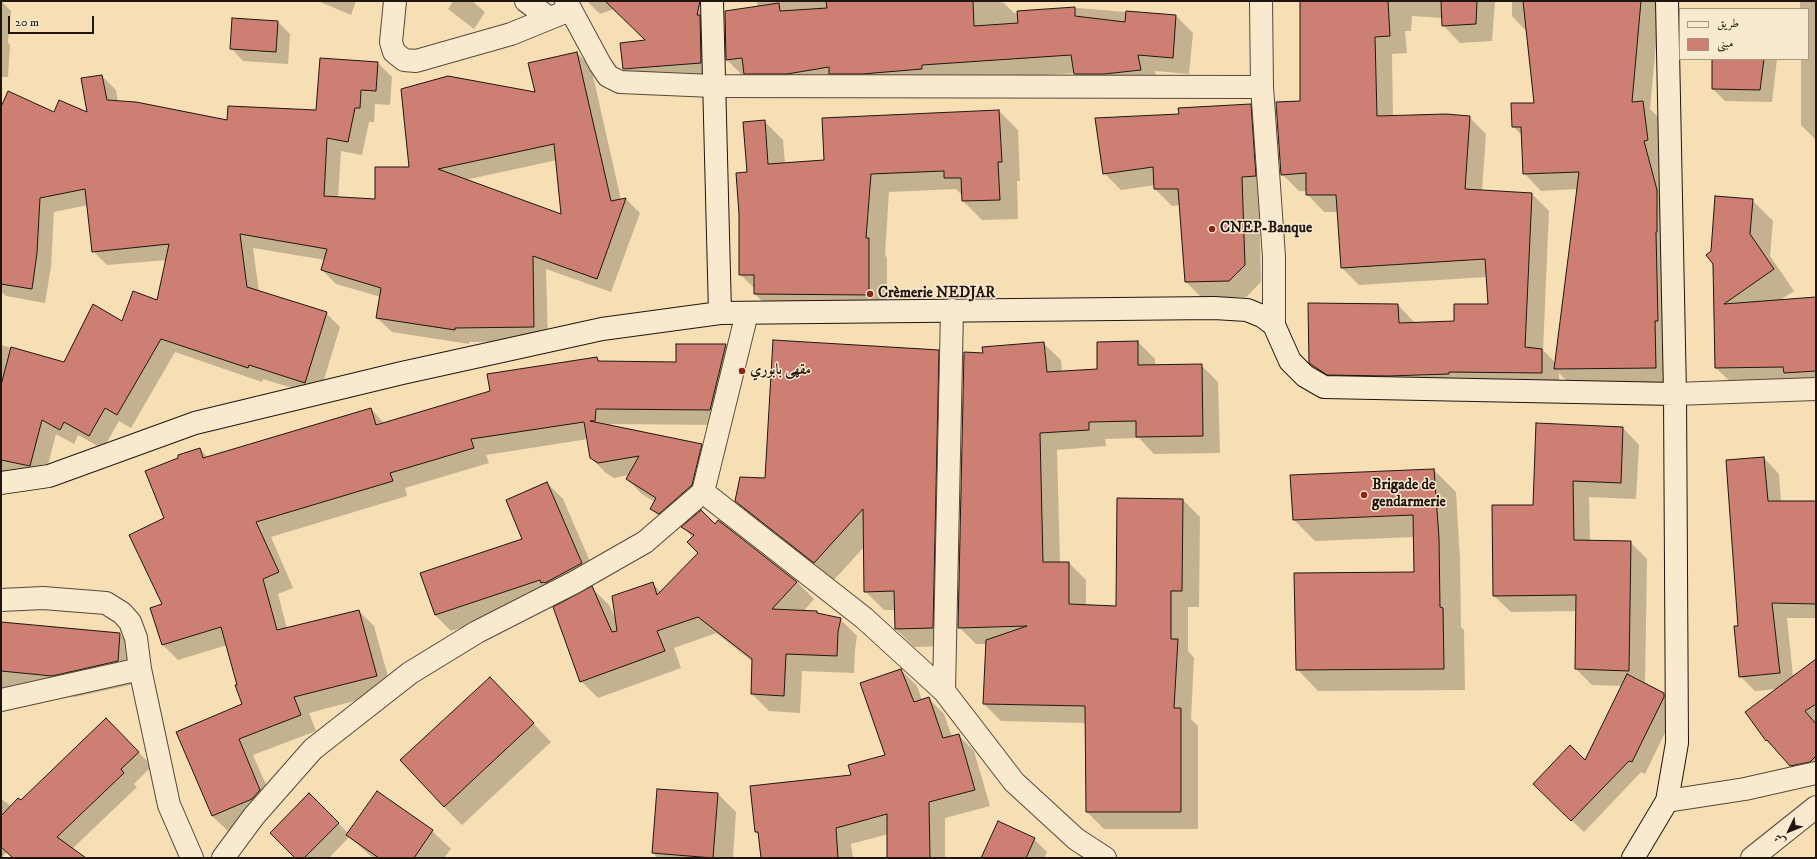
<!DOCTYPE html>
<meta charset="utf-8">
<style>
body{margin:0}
#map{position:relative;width:1817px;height:859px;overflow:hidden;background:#f6deb5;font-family:"IM FELL DW Pica",Amiri,serif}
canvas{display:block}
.frame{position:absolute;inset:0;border:2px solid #20160f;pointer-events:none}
.legend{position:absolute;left:1679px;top:8px;width:130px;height:52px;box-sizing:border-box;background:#f9eacf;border:1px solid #a29582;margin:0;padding:5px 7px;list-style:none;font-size:12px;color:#20160f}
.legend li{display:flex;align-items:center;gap:8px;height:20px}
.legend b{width:20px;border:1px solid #a29582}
.north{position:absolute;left:1769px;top:811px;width:40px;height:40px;-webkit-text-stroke:3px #f9eacf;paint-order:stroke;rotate:227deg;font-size:11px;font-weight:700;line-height:16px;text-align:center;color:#20160f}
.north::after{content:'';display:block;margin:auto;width:14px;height:18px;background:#20160f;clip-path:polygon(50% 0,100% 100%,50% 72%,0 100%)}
.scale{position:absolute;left:8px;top:16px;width:86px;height:18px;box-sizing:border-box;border:2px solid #20160f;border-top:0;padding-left:5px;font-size:12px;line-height:14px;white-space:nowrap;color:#20160f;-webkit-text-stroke:3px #f9eacf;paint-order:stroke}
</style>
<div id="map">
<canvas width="1817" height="859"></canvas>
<div class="frame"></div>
<ul class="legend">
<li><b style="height:5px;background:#f9eacf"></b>طريق</li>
<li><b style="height:11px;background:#cc7f72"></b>مبنى</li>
</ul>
<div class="north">ش</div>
<div class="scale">20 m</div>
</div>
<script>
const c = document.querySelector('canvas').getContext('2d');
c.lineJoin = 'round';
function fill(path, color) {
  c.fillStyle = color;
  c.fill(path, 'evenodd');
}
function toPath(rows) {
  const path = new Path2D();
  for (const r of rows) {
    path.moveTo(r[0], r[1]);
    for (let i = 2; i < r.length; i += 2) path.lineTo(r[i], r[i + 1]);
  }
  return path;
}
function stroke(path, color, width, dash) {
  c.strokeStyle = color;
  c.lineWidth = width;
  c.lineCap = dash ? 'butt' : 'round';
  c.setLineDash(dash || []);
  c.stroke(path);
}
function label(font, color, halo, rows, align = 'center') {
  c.font = font + ' "IM FELL DW Pica",Amiri,serif';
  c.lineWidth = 3;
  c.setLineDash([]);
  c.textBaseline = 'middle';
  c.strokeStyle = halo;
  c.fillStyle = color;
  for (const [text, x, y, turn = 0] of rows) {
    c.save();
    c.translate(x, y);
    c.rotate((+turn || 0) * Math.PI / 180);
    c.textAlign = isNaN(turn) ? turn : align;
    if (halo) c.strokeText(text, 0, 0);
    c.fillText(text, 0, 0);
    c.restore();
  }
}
fill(toPath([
 [1,1,11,11,8,42,10,45,8,77,1,77],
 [318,1,356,1,351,15],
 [453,1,472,1,485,12,474,29,448,9],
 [587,1,720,1,714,76,638,83,624,69,621,44,647,41,614,9,600,14],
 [757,1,996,1,1004,3,1014,13,1077,8,1176,16,1193,33,1189,74,1155,71,1157,87,1092,91,1075,73,939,82,744,77,727,60,757,7],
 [1300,1,1495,1,1492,41,1460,43,1443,25,1443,18,1412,16,1411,31,1405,31,1407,53,1392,54,1393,117,1469,117,1486,134,1482,191,1532,194,1549,211,1543,350,1556,363,1577,189,1541,191,1524,173,1522,136,1513,126,1535,104,1527,32,1512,16,1512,1,1670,1,1657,32,1650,109,1660,119,1673,385,1572,386,1559,373,1559,390,1331,383,1310,362,1398,305,1415,323,1455,322,1489,305,1487,277,1359,285,1342,268,1338,212,1324,212,1307,194,1307,191,1299,191,1282,174,1301,101],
 [1800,1,1816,1,1816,140,1801,125,1801,59,1808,59,1808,9,1800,9],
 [233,19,278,22,290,34,288,64,243,61,231,48],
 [577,53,591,67,621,200,626,199,640,213,611,292,546,269,548,341,469,342,469,344,392,332,377,318,381,297,336,284,322,270,325,260,253,248,259,292,326,313,340,327,319,396,263,379,262,382,175,352,131,428,119,421,103,449,78,435,74,444,56,434,44,480,1,471,1,342,1,345,64,363,122,322,158,302,167,260,107,265,93,251,88,205,54,212,51,267,45,303,6,296,1,291,1,109,88,114,102,76,116,90,118,102,228,121,317,111,378,63,392,77,390,105,375,104,374,122,369,122,362,155,341,151,338,198,376,200,410,168,536,94],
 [557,160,562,216,465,180],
 [1713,59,1777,59,1772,102,1725,101,1713,89],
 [1250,105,1267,121,1259,193,1261,282,1246,297,1203,299,1186,282,1180,205,1172,206,1155,189,1155,185,1121,190,1104,173,1180,115],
 [999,111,1018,130,1020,181,1017,181,1018,219,982,220,963,201,963,196,956,189,889,192,885,255,887,258,887,313,774,313,755,294,755,289,740,274,748,173,764,121,783,140,785,163,825,160],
 [1752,200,1773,221,1770,256,1794,291,1780,300,1816,298,1816,393,1737,388,1716,368,1712,252],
 [1138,342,1155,359,1155,365,1201,365,1218,382,1220,453,1154,454,1139,438,1105,439,1106,446,1057,450,1060,563,1069,563,1086,580,1086,606,1117,607,1183,500,1200,517,1199,607,1188,607,1188,651,1194,658,1191,719,1198,726,1198,829,1104,829,1087,812,1086,723,1001,721,984,704,986,644,976,644,959,627,984,354,1043,343,1061,360,1062,372,1098,370],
 [677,345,726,345,741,361,725,425,611,424,611,427,701,445,717,461,666,524,651,508,655,502,642,494,627,479,629,475,614,478,606,473,591,458,588,439,486,455,489,463,405,488,407,496,271,537,293,588,278,594,287,629,359,611,374,626,392,691,309,713,316,731,253,755,275,805,268,814,228,831,212,816,244,704,227,645,178,660,163,645,166,519,200,449,208,458,371,409,384,423,597,358,601,362,677,363],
 [938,351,957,370,951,646,914,647,896,629,895,610,884,610,865,591,864,547,833,581,755,520,736,501],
 [1623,428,1639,445,1636,499,1589,497,1590,541,1630,542,1647,559,1645,685,1664,694,1676,707,1676,710,1645,774,1641,772,1584,832,1547,797,1585,761,1622,686,1592,685,1576,669,1577,611,1511,612,1494,596,1534,506],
 [1764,458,1779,474,1781,502,1816,502,1816,618,1787,618,1793,677,1816,660,1816,781,1808,783,1766,740,1777,689,1755,691,1740,676,1740,627],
 [1434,470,1456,492,1460,560,1461,627,1464,630,1465,690,1318,691,1297,669,1415,573,1415,537,1315,541,1294,520,1292,476],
 [547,483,563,499,598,580,555,596,451,631,435,615,524,539],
 [718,521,797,582,814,599,803,612,817,612,819,615,840,619,857,636,855,650,854,673,802,671,800,713,769,711,752,694,753,662,716,633,674,648,681,668,598,698,581,681,592,588,609,605,616,620,652,583,661,592,700,553,693,538,683,527,715,525],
 [1,623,120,634,141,656,139,683,75,697,1,690],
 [901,670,917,686,922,700,928,698,944,714,952,737,958,735,974,751,990,806,945,818,945,858,888,858,888,834,851,844,853,858,762,858,760,835,756,832,886,755],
 [490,678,551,742,462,825,444,807],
 [119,733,152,766,134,784,137,787,72,849,84,858,14,858,7,852,1,858,1,799,11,806,21,801],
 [377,792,432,831,451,849,444,858,373,858,349,837,329,858,296,858,309,794,348,833],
 [718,794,736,812,733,858,658,858,653,853],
 [1034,839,1047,852,1044,858,982,858]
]), '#0003');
const building = toPath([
 [605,1,700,1,697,15,700,15,701,63,623,69,620,43,645,40,605,1],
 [826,1,973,1,974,26,1018,23,1017,11,1075,7,1075,16,1125,22,1126,11,1176,15,1173,58,1138,55,1141,70,1104,74,1074,74,1071,55,922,65,922,69,862,74,829,74,829,67,787,74,744,74,742,58,726,60,725,11,779,3,780,11,827,8,826,1],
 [1300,1,1388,1,1390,36,1375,37,1377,116,1446,114,1470,116,1465,189,1532,193,1525,347,1542,349,1542,373,1449,372,1449,374,1388,376,1327,375,1309,363,1308,303,1398,304,1399,323,1454,321,1454,304,1488,304,1485,259,1341,268,1336,195,1306,195,1306,173,1281,175,1276,102,1300,101,1300,1],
 [1441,1,1477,1,1476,24,1442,26,1441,1],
 [1523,1,1641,1,1632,102,1643,101,1648,140,1644,141,1657,190,1657,232,1656,232,1658,321,1655,321,1656,368,1554,369,1579,172,1523,174,1521,127,1512,127,1511,103,1534,103,1523,1],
 [232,18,278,21,276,52,230,49,232,18],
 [577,52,611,201,626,198,597,279,533,256,534,327,455,328,455,330,376,318,381,288,321,270,327,249,240,234,247,287,327,312,305,383,249,365,248,368,161,339,117,415,105,408,89,436,64,422,60,430,42,420,30,466,1,460,1,385,11,347,64,362,93,304,122,321,133,291,157,300,169,244,92,252,85,189,40,198,37,253,32,289,1,284,1,107,8,91,54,112,59,100,87,112,81,78,102,75,107,100,136,102,227,120,228,106,316,110,320,58,378,62,376,91,361,90,360,108,355,108,348,142,327,138,324,196,375,199,375,167,409,167,401,89,448,76,535,92,528,63,577,52],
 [554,144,561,214,438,169,554,144],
 [1712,59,1764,59,1760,90,1712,89,1712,59],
 [1251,104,1256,176,1242,177,1245,265,1229,281,1185,282,1178,189,1154,189,1153,167,1103,174,1095,118,1179,114,1178,108,1251,104],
 [999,110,1002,162,998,162,1000,200,962,201,961,178,944,178,944,171,871,174,866,238,869,238,869,295,754,294,754,275,739,275,739,214,736,173,747,172,743,122,765,120,768,164,824,160,822,118,999,110],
 [1715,196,1753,199,1750,234,1774,269,1724,304,1816,297,1816,371,1784,373,1783,367,1715,368,1713,264,1706,255,1711,251,1715,196],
 [773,340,939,350,933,628,895,629,894,591,864,592,863,509,814,563,735,501,740,477,765,478,773,340],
 [1138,341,1138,365,1202,364,1203,436,1136,437,1136,421,1089,422,1089,430,1040,433,1043,562,1069,562,1069,604,1116,606,1117,498,1183,499,1182,591,1171,591,1171,639,1178,639,1174,708,1181,708,1181,812,1086,812,1085,706,983,704,986,640,1027,626,958,628,964,352,983,353,982,347,1044,342,1047,372,1097,369,1097,342,1138,341],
 [676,344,726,344,710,410,596,409,595,421,590,421,702,444,692,485,659,514,650,509,656,498,626,479,639,456,598,463,590,458,584,422,471,439,474,448,390,473,393,481,256,522,279,572,263,579,277,630,359,610,377,676,294,697,301,715,239,739,260,790,252,799,212,816,176,732,242,704,235,685,237,685,221,627,162,645,150,608,162,604,129,535,164,518,145,471,178,458,178,455,200,448,203,458,371,408,376,425,490,391,487,374,597,357,598,361,676,362,676,344],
 [1536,423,1623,427,1621,483,1573,481,1574,540,1631,541,1629,671,1575,669,1576,595,1493,596,1492,505,1533,505,1536,423],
 [1764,457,1768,501,1816,501,1816,604,1772,603,1780,673,1739,677,1734,626,1738,626,1726,460,1764,457],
 [1434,469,1439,538,1440,607,1443,608,1444,669,1296,670,1294,573,1414,572,1413,515,1293,520,1290,475,1434,469],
 [547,482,582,563,545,583,544,582,541,583,540,580,435,615,420,573,522,539,506,500,547,482],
 [701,510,715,524,718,520,797,582,772,609,817,611,817,613,841,618,838,632,837,656,786,654,784,696,751,694,752,659,698,617,657,631,665,651,580,682,553,607,592,586,612,632,617,631,612,596,653,582,657,595,698,553,687,542,694,535,681,527,701,510],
 [1,622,120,633,118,661,52,676,1,671,1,622],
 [1816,659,1816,704,1805,711,1816,724,1816,756,1810,762,1790,766,1767,740,1766,741,1745,712,1816,659],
 [901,669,914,702,929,697,943,738,959,734,975,790,929,802,930,858,887,858,887,814,836,828,838,858,761,858,758,832,755,832,750,786,851,775,848,765,885,755,860,683,901,669],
 [1627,674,1664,693,1664,697,1632,762,1629,761,1571,821,1533,784,1570,745,1585,760,1627,674],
 [490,677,534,723,444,807,400,760,490,677],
 [106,718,139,752,121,769,124,773,57,837,86,858,13,858,1,847,1,816,18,798,21,800,106,718],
 [657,789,718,793,713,858,652,853,657,789],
 [377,791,433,830,414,858,379,858,346,835,377,791],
 [309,793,339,823,304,858,295,858,270,833,309,793],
 [998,821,1035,838,1026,858,981,858,998,821]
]);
fill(building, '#cc7f72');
stroke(building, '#20160f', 1);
const street = toPath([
 [395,1,391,42,394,52,404,60,416,61,511,34,570,10],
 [526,1,549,18],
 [566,1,600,64,608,76,620,82,713,86,1262,87],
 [1261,1,1262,87,1274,257,1274,325],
 [747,313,703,492,864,618,944,691,1014,782,1076,839,1105,858],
 [1675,394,1816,389],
 [1,600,43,598,106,603,122,613,130,622,136,638,140,669,169,805,192,858],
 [944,691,952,310],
 [1,700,140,669],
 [1667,801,1745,789,1816,773],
 [223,858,254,816,313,749,410,673,477,632,575,582,645,542,703,492],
 [1752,858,1816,807]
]);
const secondary = toPath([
 [712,1,720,313],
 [1,483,49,476,195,423,402,373,602,329,720,313,1214,308,1247,310,1262,316,1274,325,1290,361,1305,376,1324,387,1675,394],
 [1633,858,1667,801,1677,743,1675,394,1667,1]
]);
stroke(street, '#564838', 24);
stroke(secondary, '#20160f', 24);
stroke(street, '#f9eacf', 22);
stroke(secondary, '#f9eacf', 22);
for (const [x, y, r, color] of [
 [1212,229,4,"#8f2418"],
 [870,294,4,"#8f2418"],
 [742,371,4,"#8f2418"],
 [1364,495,4,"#8f2418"]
]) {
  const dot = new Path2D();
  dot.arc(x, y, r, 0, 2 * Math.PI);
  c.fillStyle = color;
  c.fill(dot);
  stroke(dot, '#f9eacf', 1.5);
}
label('bold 15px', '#20160f', '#f9eacf', [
 ["CNEP-Banque",1220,229],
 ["Crèmerie NEDJAR",878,294],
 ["مقهى بابوري",750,371],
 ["Brigade de",1372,486],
 ["gendarmerie",1372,503]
], 'left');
</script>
